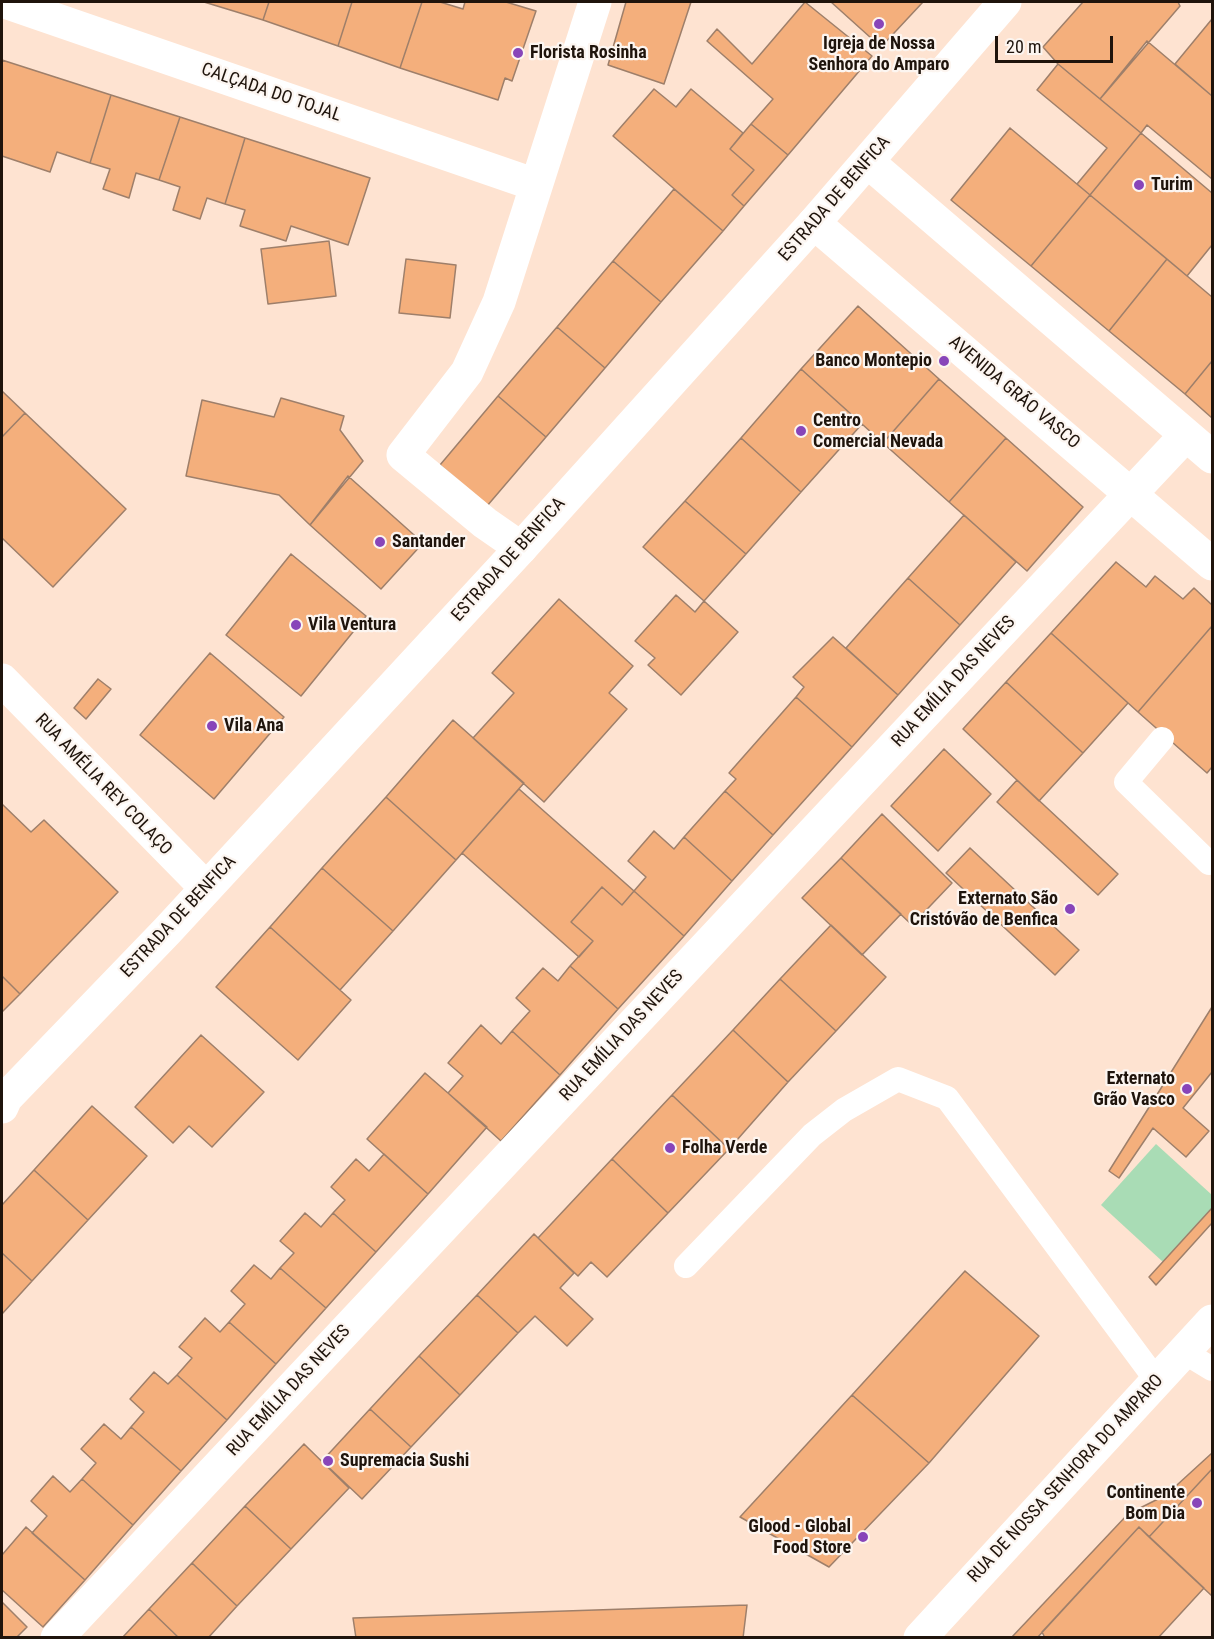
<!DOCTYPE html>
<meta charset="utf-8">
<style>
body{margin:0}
#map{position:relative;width:1214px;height:1639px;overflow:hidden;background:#fee3d1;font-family:"Roboto Condensed",sans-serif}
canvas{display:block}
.frame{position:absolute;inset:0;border:3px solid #1f140c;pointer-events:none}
.scale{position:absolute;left:995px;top:36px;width:118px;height:27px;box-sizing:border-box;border:3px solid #1f140c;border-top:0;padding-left:8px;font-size:18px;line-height:21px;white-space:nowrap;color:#1f140c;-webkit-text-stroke:4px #fcf5f0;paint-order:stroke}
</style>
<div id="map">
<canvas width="1214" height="1639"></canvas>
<div class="frame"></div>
<div class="scale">20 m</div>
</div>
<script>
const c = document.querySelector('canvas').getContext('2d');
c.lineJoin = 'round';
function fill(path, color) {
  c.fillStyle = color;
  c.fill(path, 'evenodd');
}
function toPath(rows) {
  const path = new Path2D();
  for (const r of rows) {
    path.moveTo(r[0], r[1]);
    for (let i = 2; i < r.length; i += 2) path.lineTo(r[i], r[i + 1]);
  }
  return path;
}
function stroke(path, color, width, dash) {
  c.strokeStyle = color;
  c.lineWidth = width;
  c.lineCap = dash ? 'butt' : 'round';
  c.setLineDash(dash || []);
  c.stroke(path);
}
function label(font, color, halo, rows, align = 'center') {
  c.font = font + ' "Roboto Condensed",sans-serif';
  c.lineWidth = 4.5;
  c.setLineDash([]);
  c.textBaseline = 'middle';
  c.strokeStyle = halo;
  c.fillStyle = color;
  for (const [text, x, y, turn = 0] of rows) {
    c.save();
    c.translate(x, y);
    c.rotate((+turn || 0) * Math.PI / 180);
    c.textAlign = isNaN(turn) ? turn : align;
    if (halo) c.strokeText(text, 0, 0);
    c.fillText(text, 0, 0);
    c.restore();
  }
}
fill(toPath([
 [1156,1144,1212,1195,1212,1208,1163,1262,1101,1205]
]), '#a9dcb5');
const building = toPath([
 [204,2,269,2,263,20,204,2],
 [269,2,352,2,338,46,263,20,269,2],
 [352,2,422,2,400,68,338,46,352,2],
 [422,2,440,2,463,9,465,2,506,2,536,11,512,81,505,78,498,100,400,68,422,2],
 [626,2,691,2,664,84,608,65,626,2],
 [805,2,872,56,788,155,751,124,773,99,707,41,717,29,752,64,805,2],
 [831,2,923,2,881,47,831,2],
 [1083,2,1178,2,1180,6,1100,99,1058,64,1043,47,1083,2],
 [1212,19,1212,96,1175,64,1212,19],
 [1147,41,1212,96,1212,179,1147,125,1141,133,1100,99,1147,41],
 [2,60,111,95,90,163,57,152,50,172,2,156,2,60],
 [1058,64,1141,133,1090,195,1077,184,1107,148,1037,90,1058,64],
 [654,89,676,107,691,89,743,133,730,149,754,170,732,195,744,206,723,231,613,136,654,89],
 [111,95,180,117,159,180,136,173,129,198,103,189,110,169,90,163,111,95],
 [180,117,245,138,225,204,207,198,200,219,173,210,180,187,159,180,180,117],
 [751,124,788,155,744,206,732,195,754,170,730,149,751,124],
 [1010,128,1090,195,1031,266,951,200,1010,128],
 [1141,133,1212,193,1212,245,1187,276,1090,195,1141,133],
 [245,138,370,178,348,245,291,226,286,241,240,226,245,210,225,204,245,138],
 [674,189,723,231,661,302,613,261,674,189],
 [1090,195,1167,259,1109,331,1031,266,1090,195],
 [329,241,336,296,268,304,261,249,329,241],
 [406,259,456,265,450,318,399,313,406,259],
 [1167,259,1212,297,1212,361,1185,394,1109,331,1167,259],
 [613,261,661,302,605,368,557,327,613,261],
 [858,306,939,379,883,443,801,369,858,306],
 [557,327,605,368,546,437,498,396,557,327],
 [1212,361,1212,418,1185,394,1212,361],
 [801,369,862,424,801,492,741,438,801,369],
 [939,379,1006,438,949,502,883,443,939,379],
 [2,391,25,413,2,437,2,391],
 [498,396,546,437,487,506,440,465,498,396],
 [281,398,344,416,340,430,363,461,310,525,279,495,186,476,202,400,274,417,281,398],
 [25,413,126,509,53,587,2,538,2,437,25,413],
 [741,438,801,492,746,554,685,501,741,438],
 [1006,438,1083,507,1027,571,949,502,1006,438],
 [348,476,423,543,381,589,310,525,348,476],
 [685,501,746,554,704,601,643,547,685,501],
 [964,515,1016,562,960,625,908,578,964,515],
 [291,554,366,616,301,696,226,635,291,554],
 [1116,562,1146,587,1155,576,1183,599,1194,588,1212,605,1212,626,1138,712,1051,633,1116,562],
 [908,578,960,625,898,695,846,648,908,578],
 [676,595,695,612,704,601,738,632,681,695,648,665,655,658,635,641,676,595],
 [559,599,633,666,609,693,627,709,544,802,473,738,514,693,492,673,559,599],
 [1212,626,1212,767,1207,773,1138,712,1212,626],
 [1051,633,1128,703,1083,753,1006,682,1051,633],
 [833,637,898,695,852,747,796,697,804,687,793,677,833,637],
 [210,653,284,717,214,799,140,735,210,653],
 [98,679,111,689,86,719,74,708,98,679],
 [1006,682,1083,753,1039,801,963,729,1006,682],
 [796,697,852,747,773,835,725,791,736,779,729,773,796,697],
 [453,720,524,783,456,860,386,797,453,720],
 [944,749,991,794,938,851,891,806,944,749],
 [1017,780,1118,874,1098,895,997,802,1017,780],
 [519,789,634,891,622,905,602,887,571,922,593,941,579,957,462,853,519,789],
 [725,791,773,835,732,881,684,837,725,791],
 [386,797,456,860,393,931,322,868,386,797],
 [2,804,31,832,44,820,118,892,20,994,2,976,2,804],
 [882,814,952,883,912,925,841,858,882,814],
 [654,831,674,849,684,837,732,881,684,936,634,891,646,877,628,861,654,831],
 [970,848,1079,950,1055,975,946,873,970,848],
 [841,858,901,914,862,955,802,898,841,858],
 [322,868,393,931,340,990,270,927,322,868],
 [602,887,622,905,634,891,684,936,618,1009,570,966,593,941,571,922,602,887],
 [831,925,886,977,836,1031,780,979,831,925],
 [270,927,351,1000,298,1060,216,987,270,927],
 [570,966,618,1009,560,1075,512,1031,530,1011,516,998,543,968,558,981,570,966],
 [2,976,20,994,2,1012,2,976],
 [780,979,836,1031,788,1082,733,1030,780,979],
 [1212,1007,1212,1072,1183,1108,1209,1131,1186,1157,1153,1128,1119,1178,1109,1171,1212,1007],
 [481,1025,501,1044,512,1031,560,1075,501,1141,448,1093,463,1076,448,1063,481,1025],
 [733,1030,788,1082,729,1149,672,1095,733,1030],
 [201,1035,264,1092,212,1147,189,1126,173,1143,135,1107,201,1035],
 [425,1073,487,1127,428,1194,367,1139,425,1073],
 [672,1095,729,1149,668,1213,612,1159,672,1095],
 [92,1106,147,1156,88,1220,34,1170,92,1106],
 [384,1154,428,1194,376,1252,333,1213,345,1200,331,1187,356,1159,369,1171,384,1154],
 [612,1159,668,1213,607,1277,591,1262,578,1276,538,1238,612,1159],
 [34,1170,88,1220,32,1281,2,1253,2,1205,34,1170],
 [1212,1208,1212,1223,1156,1285,1149,1277,1212,1208],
 [305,1213,321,1227,333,1213,376,1252,326,1308,280,1268,294,1253,280,1241,305,1213],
 [534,1234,574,1273,560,1288,593,1319,567,1346,535,1316,518,1333,477,1295,534,1234],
 [2,1253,32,1281,2,1314,2,1253],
 [254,1265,271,1279,280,1268,326,1308,276,1364,229,1322,245,1304,231,1291,254,1265],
 [965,1271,1039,1336,929,1463,852,1395,965,1271],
 [477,1295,518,1333,460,1395,419,1356,477,1295],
 [205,1318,220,1332,229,1322,276,1364,227,1420,177,1375,192,1358,179,1347,205,1318],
 [419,1356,460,1395,411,1447,370,1409,419,1356],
 [154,1372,168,1384,177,1375,227,1420,181,1471,131,1427,144,1412,130,1399,154,1372],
 [852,1395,929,1463,829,1567,740,1517,852,1395],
 [370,1409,411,1447,362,1499,322,1461,370,1409],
 [104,1424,121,1439,131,1427,181,1471,133,1525,82,1479,96,1463,81,1449,104,1424],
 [304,1444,349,1488,291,1549,245,1506,304,1444],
 [1212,1453,1212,1469,1149,1537,1139,1527,1037,1638,1011,1638,1128,1514,1166,1495,1212,1453],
 [1212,1469,1212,1596,1149,1537,1212,1469],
 [53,1476,70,1492,82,1479,133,1525,85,1580,32,1533,47,1516,31,1501,53,1476],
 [245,1506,291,1549,237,1606,192,1563,245,1506],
 [26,1527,85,1580,43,1627,2,1590,2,1555,26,1527],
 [1139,1527,1204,1588,1158,1638,1045,1638,1042,1632,1139,1527],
 [192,1563,237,1606,208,1638,179,1638,149,1609,192,1563],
 [2,1602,27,1627,16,1638,2,1638,2,1602],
 [747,1605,743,1638,356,1638,353,1618,747,1605],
 [149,1609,179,1638,122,1638,149,1609]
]);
fill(building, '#f4af7c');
stroke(building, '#9e7f6a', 1.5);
stroke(toPath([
 [1162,739,1126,782,1209,863],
 [686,1266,812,1135,844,1110,898,1079,947,1098,1157,1381],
 [1184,1352,1212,1369]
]), '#fff', 24);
stroke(toPath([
 [5,2,536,185],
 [868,162,1212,457],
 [814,223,1212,564],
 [521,548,485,523,403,455,467,372,499,302,595,2],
 [2,680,206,888],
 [57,1638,1186,435],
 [920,1638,1212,1321]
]), '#fff', 33);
stroke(toPath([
 [2,1107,6,1098,167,931,521,548,814,223,1005,2]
]), '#fff', 33);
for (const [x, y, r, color] of [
 [879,24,6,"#8845b9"],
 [518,53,6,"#8845b9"],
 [1139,185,6,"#8845b9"],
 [944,361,6,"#8845b9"],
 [801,431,6,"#8845b9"],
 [380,542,6,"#8845b9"],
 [296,625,6,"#8845b9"],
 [212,726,6,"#8845b9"],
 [1070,909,6,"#8845b9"],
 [1187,1089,6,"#8845b9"],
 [670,1148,6,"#8845b9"],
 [328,1461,6,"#8845b9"],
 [1197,1503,6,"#8845b9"],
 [863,1537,6,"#8845b9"]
]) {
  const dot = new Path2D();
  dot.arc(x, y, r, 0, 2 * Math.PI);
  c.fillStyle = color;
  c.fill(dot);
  stroke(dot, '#fcf5f0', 2);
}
label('bold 18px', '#1f140c', '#fcf5f0', [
 ["Igreja de Nossa",879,44,"center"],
 ["Senhora do Amparo",879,65,"center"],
 ["Florista Rosinha",530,53],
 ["Turim",1151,185],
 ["Banco Montepio",932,361,"right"],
 ["Centro",813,421],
 ["Comercial Nevada",813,442],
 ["Santander",392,542],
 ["Vila Ventura",308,625],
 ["Vila Ana",224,726],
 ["Externato São",1058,899,"right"],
 ["Cristóvão de Benfica",1058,920,"right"],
 ["Externato",1175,1079,"right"],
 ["Grão Vasco",1175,1100,"right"],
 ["Folha Verde",682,1148],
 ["Supremacia Sushi",340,1461],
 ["Continente",1185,1493,"right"],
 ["Bom Dia",1185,1514,"right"],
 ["Glood - Global",851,1527,"right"],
 ["Food Store",851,1548,"right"]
], 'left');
label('18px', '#1f140c', '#fcf5f0', [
 ["CALÇADA DO TOJAL",271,93,19],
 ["ESTRADA DE BENFICA",835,199,-49],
 ["AVENIDA GRÃO VASCO",1014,393,40],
 ["ESTRADA DE BENFICA",509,560,-48],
 ["RUA EMÍLIA DAS NEVES",954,682,-47],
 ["RUA AMÉLIA REY COLAÇO",103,785,46],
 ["ESTRADA DE BENFICA",179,917,-47],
 ["RUA EMÍLIA DAS NEVES",622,1036,-47],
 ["RUA EMÍLIA DAS NEVES",289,1391,-47],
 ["RUA DE NOSSA SENHORA DO AMPARO",1066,1479,-47]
]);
</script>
